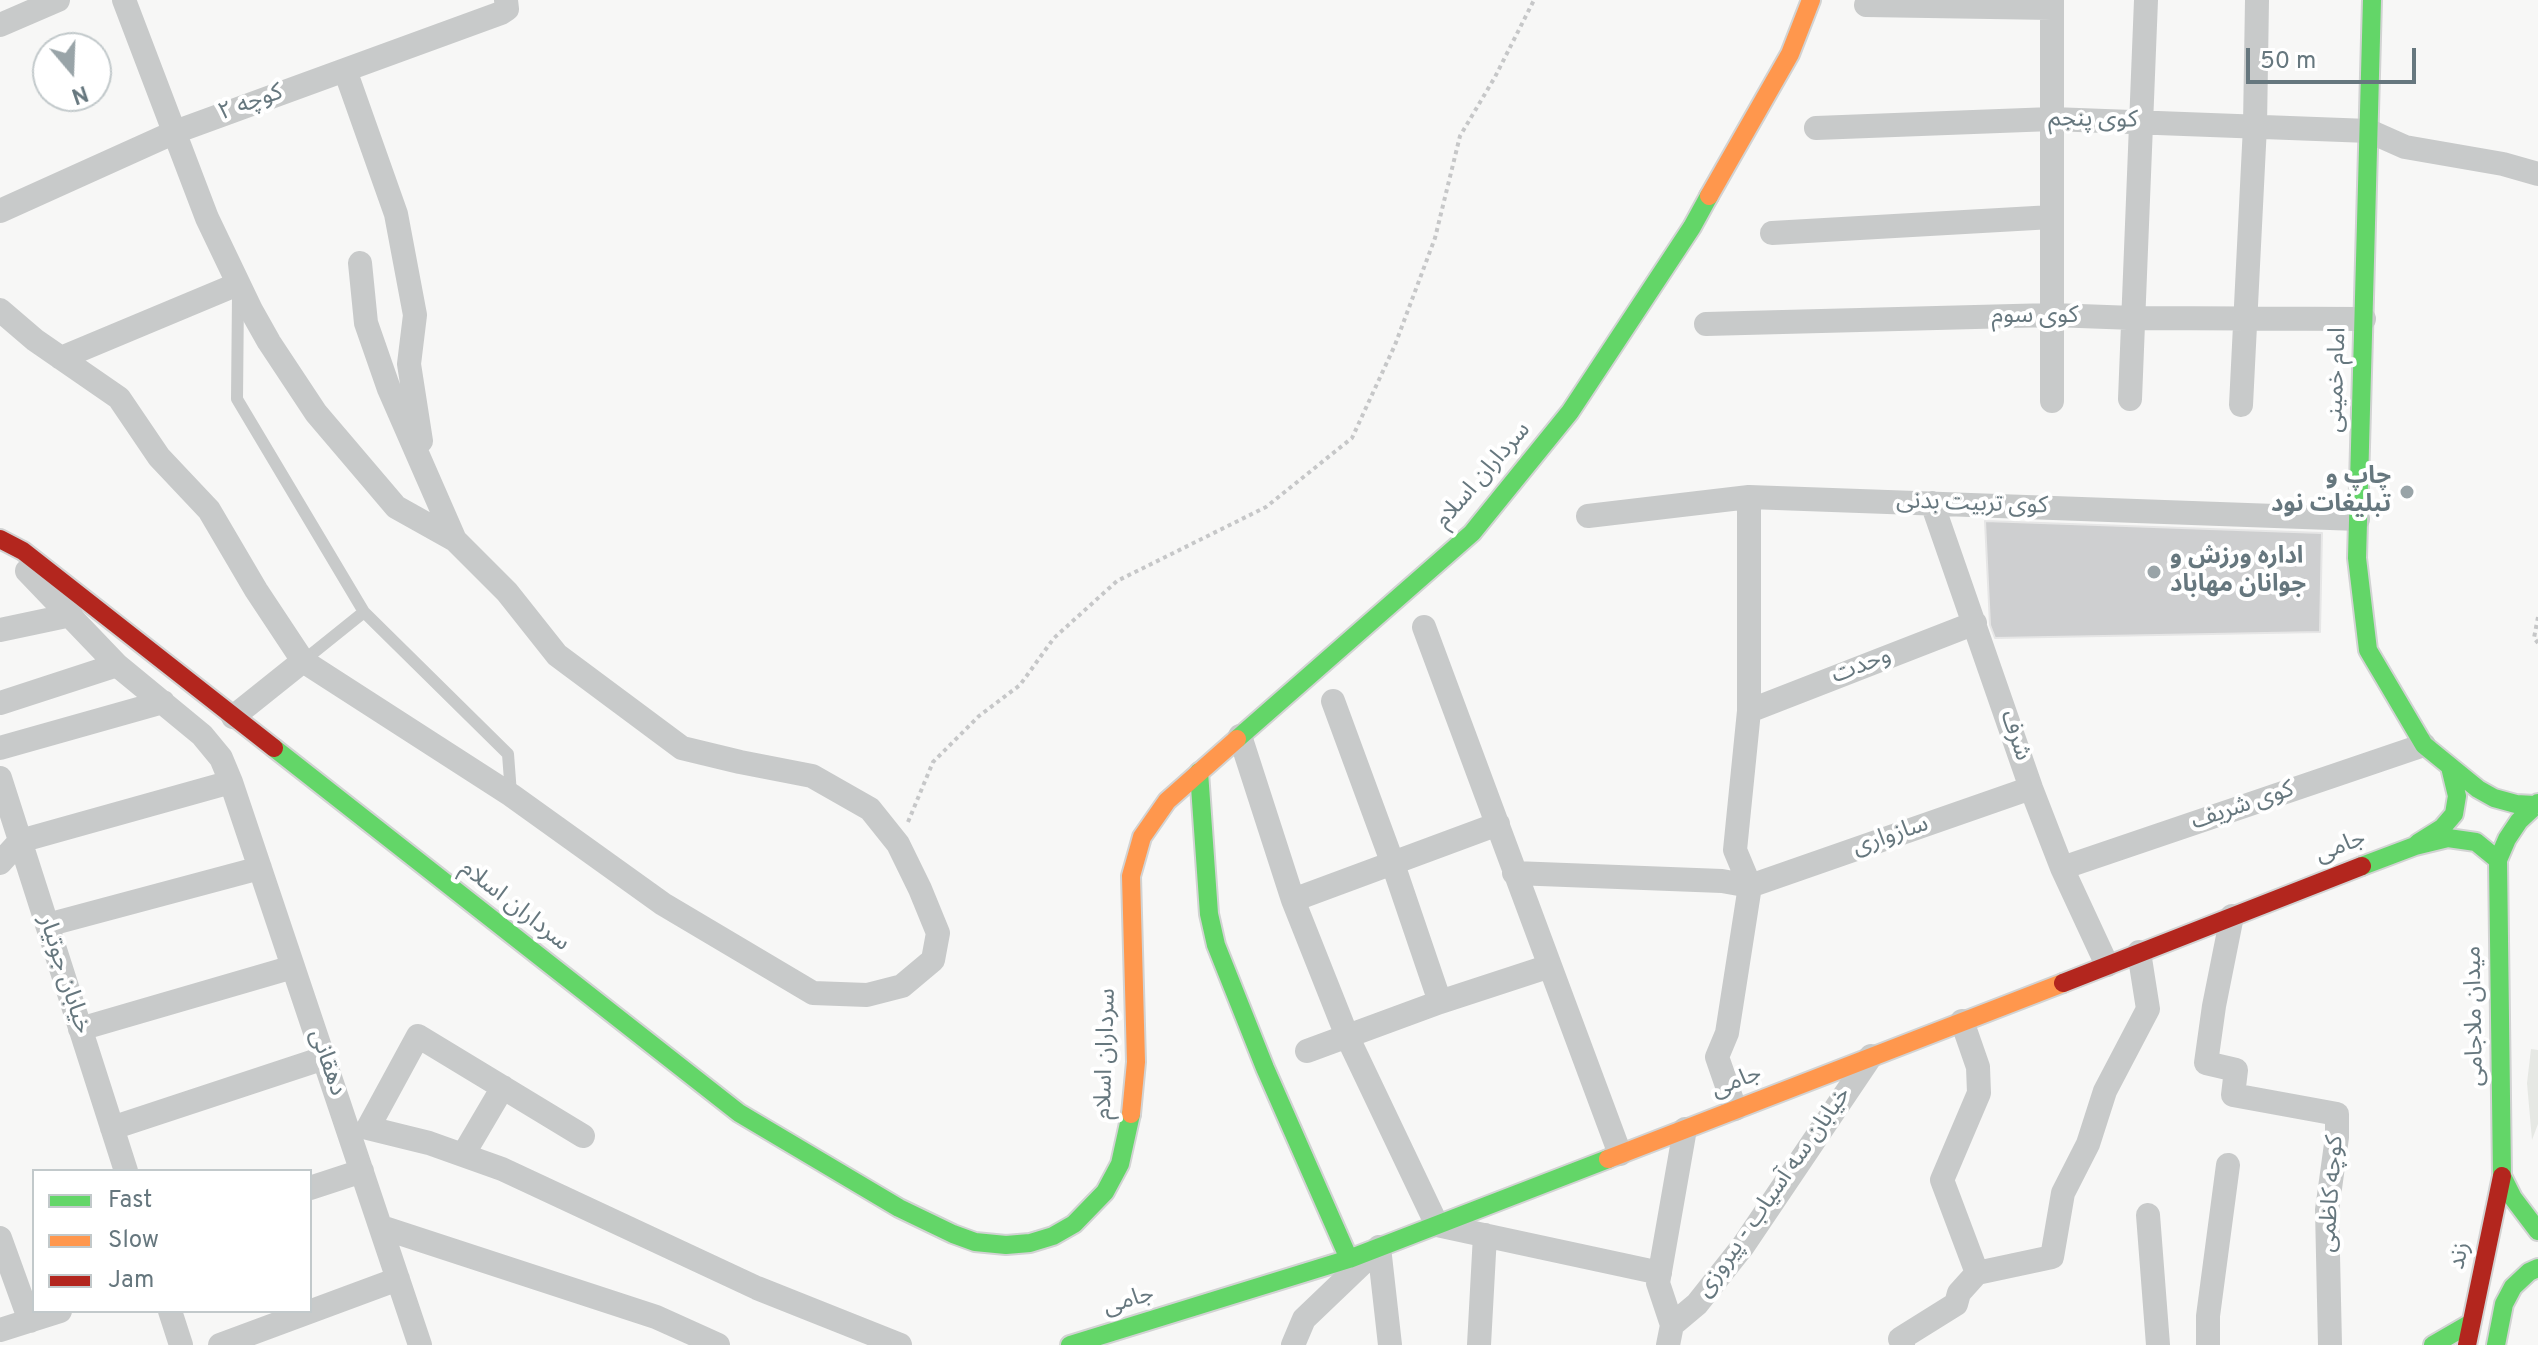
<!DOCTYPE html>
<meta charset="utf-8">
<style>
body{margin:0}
#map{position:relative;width:2538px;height:1345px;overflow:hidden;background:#f7f7f6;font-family:Overpass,sans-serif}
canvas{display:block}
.legend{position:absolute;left:32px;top:1169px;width:280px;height:144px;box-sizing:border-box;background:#fff;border:2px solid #c2c9cb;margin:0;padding:10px 14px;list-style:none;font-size:24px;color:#66777e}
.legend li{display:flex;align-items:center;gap:16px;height:40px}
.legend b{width:40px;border:2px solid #c2c9cb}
.north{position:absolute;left:32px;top:32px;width:80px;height:80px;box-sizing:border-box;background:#fff;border:2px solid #c2c9cb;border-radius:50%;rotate:161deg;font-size:22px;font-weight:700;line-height:32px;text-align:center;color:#66777e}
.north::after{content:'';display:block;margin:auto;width:28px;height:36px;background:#99a4a8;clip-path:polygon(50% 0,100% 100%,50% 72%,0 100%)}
.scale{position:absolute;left:2246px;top:48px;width:170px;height:36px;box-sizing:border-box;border:4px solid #66777e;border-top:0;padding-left:10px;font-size:24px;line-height:28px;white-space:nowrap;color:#66777e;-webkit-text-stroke:6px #fff;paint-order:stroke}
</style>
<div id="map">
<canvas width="2538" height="1345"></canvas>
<ul class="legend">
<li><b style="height:10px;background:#63d668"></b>Fast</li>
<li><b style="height:10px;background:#ff974d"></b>Slow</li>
<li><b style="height:10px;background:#b3261e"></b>Jam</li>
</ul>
<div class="north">N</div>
<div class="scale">50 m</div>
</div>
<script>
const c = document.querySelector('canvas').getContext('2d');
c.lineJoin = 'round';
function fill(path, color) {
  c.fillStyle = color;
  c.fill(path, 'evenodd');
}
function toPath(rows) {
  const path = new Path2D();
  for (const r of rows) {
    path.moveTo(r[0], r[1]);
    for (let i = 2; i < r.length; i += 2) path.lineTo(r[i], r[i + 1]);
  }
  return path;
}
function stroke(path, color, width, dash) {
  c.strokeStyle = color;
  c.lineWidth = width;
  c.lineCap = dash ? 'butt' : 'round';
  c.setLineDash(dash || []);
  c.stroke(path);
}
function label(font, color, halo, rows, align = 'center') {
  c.font = font + ' Overpass,"Noto Sans Arabic",sans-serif';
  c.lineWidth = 8;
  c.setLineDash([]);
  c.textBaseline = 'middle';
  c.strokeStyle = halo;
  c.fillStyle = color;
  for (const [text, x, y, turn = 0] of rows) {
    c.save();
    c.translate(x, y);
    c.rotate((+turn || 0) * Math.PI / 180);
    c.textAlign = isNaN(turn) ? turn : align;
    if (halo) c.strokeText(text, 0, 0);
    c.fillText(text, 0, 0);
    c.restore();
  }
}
fill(toPath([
 [2531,1049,2538,1050,2538,1124,2532,1140,2527,1083]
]), '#e6e8e4');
const building = toPath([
 [1985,521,2322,533,2320,632,1995,638,1990,625,1985,521]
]);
fill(building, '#cecfd0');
stroke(building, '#e6e6e6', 2);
const fast = toPath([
 [2372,0,2357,558,2368,650,2424,745,2478,789,2494,798,2516,804,2535,805],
 [1237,739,1472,533,1570,412,1692,227,1709,196],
 [274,748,739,1113,899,1208,953,1234,975,1242,1006,1245,1030,1243,1053,1236,1074,1224,1105,1192,1120,1164,1131,1114],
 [1199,772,1209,914,1216,945,1265,1068,1349,1259],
 [2538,803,2519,821,2507,839,2498,860,2502,1176,2513,1198,2538,1231],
 [2418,843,2442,828,2454,814,2457,796,2450,767],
 [2362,866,2415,846,2448,838,2476,842,2498,860],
 [1070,1345,1349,1259,1608,1159],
 [2433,1345,2471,1323],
 [2496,1345,2504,1304,2513,1287,2529,1272,2538,1268]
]);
const slow = toPath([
 [1709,196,1790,54,1811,0],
 [1131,1114,1136,1062,1131,876,1142,837,1167,801,1237,739],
 [1608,1159,2063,983]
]);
const jam = toPath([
 [0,539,23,551,274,748],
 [2063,983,2362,866],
 [2467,1345,2502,1176]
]);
stroke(fast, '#d2d3d3', 22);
stroke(slow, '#d2d3d3', 22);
stroke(jam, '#d2d3d3', 22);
stroke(toPath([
 [2538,617,2534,638,2538,643],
 [908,822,933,762,979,716,1020,685,1054,638,1117,581,1266,507,1352,438,1395,345,1435,238,1460,136,1495,77,1534,0]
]), '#c6c7c8', 4, [4, 4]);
stroke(toPath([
 [238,295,237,399,364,612,508,754,511,794],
 [303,661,364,612]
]), '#c8caca', 12);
stroke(toPath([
 [124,0,207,218,251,310,269,342,316,413,396,507,455,540],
 [1866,5,2052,8],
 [0,25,58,0],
 [345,70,396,214,415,315,409,364,421,441],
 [1816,128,2052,119,2369,131,2405,147,2503,164,2538,174],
 [0,211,175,132,501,13,507,9,506,0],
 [1772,233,2052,217],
 [0,310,35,340,119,398,159,457,209,510,256,590,303,661,233,717],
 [1706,324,2052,315,2134,318,2364,319],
 [61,358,238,284],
 [2130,399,2146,0],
 [2052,401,2052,0],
 [2241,405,2255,126,2257,0],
 [1932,503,2031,788,2062,868,2107,965],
 [1588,516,1749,497,2358,519],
 [27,571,117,665,202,735,221,758,231,782,420,1345],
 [1424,627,1550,966],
 [0,630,71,615],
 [303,661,511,795,663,904,813,993,867,995,902,986,933,960,938,933,920,889,898,844,870,809,812,776,740,762,682,748,557,655,507,592,455,540,389,389,366,323,360,263],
 [1333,701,1393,864,1440,1002,1550,966,1620,1154],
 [0,703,117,665],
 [1749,711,1975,623],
 [1240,736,1293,900,1498,824],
 [0,748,163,702],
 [0,778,126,1171],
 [0,863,20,841,231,782],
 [2062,868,2424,745],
 [1514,873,1722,881,1750,886,2031,788],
 [1293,900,1347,1036,1437,1225,1660,1273],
 [2232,916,2214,1006,2206,1063,2236,1070,2233,1095,2337,1114,2337,1137,2327,1210,2330,1345],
 [47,925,260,868],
 [1962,1021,1978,1067,1979,1093,1942,1180,1977,1273,2052,1257,2063,1193,2088,1144,2105,1091,2148,1009,2139,952],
 [80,1029,293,967],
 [1307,1051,1440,1002],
 [1735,1109,1717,1057,1727,1033,1750,886,1735,850,1749,711,1749,497],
 [112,1128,324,1058],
 [583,1136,418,1036,368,1128,429,1143,502,1169,757,1288,900,1345],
 [463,1155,503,1087],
 [310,1188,362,1171],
 [2148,1215,2158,1345],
 [381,1227,656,1317,718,1345],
 [0,1238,30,1321],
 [1379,1247,1390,1345],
 [170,1311,181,1345],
 [1672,1325,1697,1304,1743,1246,1871,1056],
 [0,1330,60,1311],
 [220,1345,398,1279],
 [1293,1345,1304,1319,1372,1254],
 [1479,1345,1485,1235],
 [1668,1345,1672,1325,1658,1283,1685,1129],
 [1903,1345,1900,1339,1956,1304,1959,1293,1977,1273],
 [2208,1345,2208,1316,2228,1165]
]), '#c8caca', 24);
stroke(fast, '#63d668', 18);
stroke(slow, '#ff974d', 18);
stroke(jam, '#b3261e', 18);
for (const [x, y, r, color] of [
 [2407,492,8,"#99a4a8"],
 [2154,572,8,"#99a4a8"]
]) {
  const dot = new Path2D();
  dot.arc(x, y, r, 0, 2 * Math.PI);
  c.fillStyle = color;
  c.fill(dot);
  stroke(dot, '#fff', 3);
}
label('24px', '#66777e', '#fff', [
 ["کوچه ۲",251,104,-20],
 ["کوی پنجم",2093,121,1],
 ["کوی سوم",2035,317],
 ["امام خمینی",2338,380,-88],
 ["سرداران اسلام",1484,476,-49],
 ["کوی تربیت بدنی",1972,505,2],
 ["وحدت",1862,667,-21],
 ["شرف",2014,736,71],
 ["کوی شریف",2243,807,-19],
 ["سازواری",1891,837,-19],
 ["جامی",2341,848,-21],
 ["سرداران اسلام",514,907,38],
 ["خیابان جوتیار",63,975,72],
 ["میدان ملاجامی",2476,1016,-91],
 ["سرداران اسلام",1107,1054,-88],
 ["دهقانی",326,1063,71],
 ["جامی",1737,1083,-21],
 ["خیابان سه آسیاب - پیروزی",1775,1193,-55],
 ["کوچه کاظمی",2333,1194,-86],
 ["زند",2461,1256,-78],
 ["جامی",1129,1302,-17]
]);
label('bold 24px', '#66777e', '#fff', [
 ["چاپ و",2391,478],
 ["تبلیغات نود",2391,506],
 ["اداره ورزش و",2170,558,"left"],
 ["جوانان مهاباد",2170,586,"left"]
], 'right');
</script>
